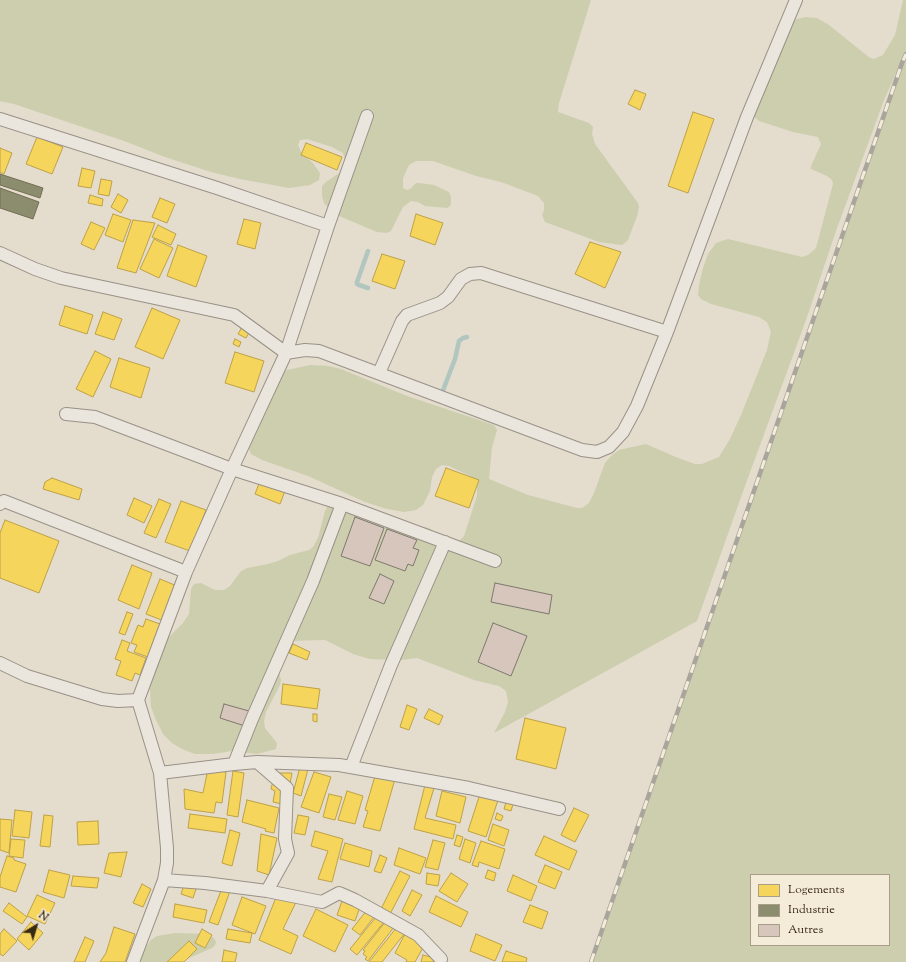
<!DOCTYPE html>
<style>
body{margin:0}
#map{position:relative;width:906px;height:962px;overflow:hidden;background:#e4dccd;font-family:"Sorts Mill Goudy",serif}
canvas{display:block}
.legend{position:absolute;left:750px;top:874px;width:140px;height:72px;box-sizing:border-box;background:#f4ebd8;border:1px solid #a99d8a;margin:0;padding:5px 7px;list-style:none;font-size:12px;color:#382914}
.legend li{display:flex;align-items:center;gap:8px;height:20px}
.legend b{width:20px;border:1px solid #a99d8a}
.north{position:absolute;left:16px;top:906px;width:40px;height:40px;-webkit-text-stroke:3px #f4ebd8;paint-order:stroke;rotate:38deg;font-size:11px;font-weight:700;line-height:16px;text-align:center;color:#382914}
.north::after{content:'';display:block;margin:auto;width:14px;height:18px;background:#382914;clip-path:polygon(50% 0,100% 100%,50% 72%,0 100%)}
</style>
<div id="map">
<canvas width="906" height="962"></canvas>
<ul class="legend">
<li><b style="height:11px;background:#f6d55c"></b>Logements</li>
<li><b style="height:11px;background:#8c8c6e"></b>Industrie</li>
<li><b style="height:11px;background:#d7c6bc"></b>Autres</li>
</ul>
<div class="north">N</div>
</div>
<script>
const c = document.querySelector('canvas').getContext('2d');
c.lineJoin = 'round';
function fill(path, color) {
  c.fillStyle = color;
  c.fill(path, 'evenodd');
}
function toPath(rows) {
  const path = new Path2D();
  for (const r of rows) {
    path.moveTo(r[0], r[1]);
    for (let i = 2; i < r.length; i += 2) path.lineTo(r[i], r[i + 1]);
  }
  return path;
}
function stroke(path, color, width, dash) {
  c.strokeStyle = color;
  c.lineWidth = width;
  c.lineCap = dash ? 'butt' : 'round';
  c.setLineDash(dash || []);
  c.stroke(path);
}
fill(toPath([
 [0,0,591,0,559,103,558,112,589,123,593,127,592,134,595,144,638,203,639,207,637,216,628,240,622,245,599,242,545,222,542,215,544,210,544,203,538,196,501,182,476,176,433,161,416,161,409,165,403,178,403,188,407,190,410,189,416,183,419,183,434,185,449,192,451,197,451,205,447,208,425,206,418,202,411,201,403,207,391,231,387,233,377,232,339,216,329,209,324,203,322,196,322,186,326,182,341,172,345,160,343,153,332,147,307,139,300,140,298,145,301,152,313,163,320,173,319,180,310,185,289,188,240,179,211,172,165,157,124,141,14,104,0,101],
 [903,0,906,0,906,51,884,100,836,231,806,320,745,486,697,621,494,733,505,712,508,702,506,691,499,686,474,680,417,658,401,660,370,659,353,654,325,640,288,641,278,669,281,680,280,685,266,712,264,721,265,728,277,743,276,749,257,754,232,751,213,754,195,754,182,749,172,743,163,734,156,720,151,707,150,689,156,662,166,640,183,623,189,614,191,589,194,584,201,583,215,590,224,590,230,586,241,571,247,568,268,564,278,561,290,555,309,550,313,547,318,538,325,511,327,507,332,504,406,530,424,527,429,528,451,543,458,542,464,536,477,496,477,484,470,476,449,466,442,465,436,469,432,477,430,491,423,505,416,510,404,512,387,509,365,502,308,476,262,460,251,454,248,447,283,371,310,365,328,366,341,369,407,396,494,425,497,430,492,447,489,479,528,495,577,508,582,508,589,503,594,493,605,463,611,456,619,450,646,444,678,458,695,464,702,464,719,457,730,439,741,415,767,350,771,332,767,322,759,317,711,304,701,299,698,295,699,285,703,268,708,254,716,243,728,239,802,257,808,255,816,248,833,184,832,180,827,176,811,169,811,166,821,144,818,137,793,132,759,121,750,113,793,20,806,17,817,18,829,25,870,58,874,59,883,55,895,35],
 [906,54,906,962,591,962,902,63],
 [751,875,889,875,889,945,751,945],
 [175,933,207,934,214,938,216,942,215,945,212,948,187,959,182,962,139,962,146,947,151,940,157,936]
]), '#ccceae');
const homes = toPath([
 [635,90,646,94,640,110,628,104,635,90],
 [693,112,714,119,688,193,668,186,693,112],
 [37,137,63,147,52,174,26,164,37,137],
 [306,143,342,157,337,170,301,155,306,143],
 [0,148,12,153,4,174,0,172,0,148],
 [82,168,95,171,91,188,78,186,82,168],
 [101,179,112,181,109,196,98,194,101,179],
 [118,194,128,200,121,213,111,207,118,194],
 [90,195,103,199,102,206,88,203,90,195],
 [160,198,175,204,167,223,152,217,160,198],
 [113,214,131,220,123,242,105,235,113,214],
 [416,214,443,223,435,245,410,236,416,214],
 [244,219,261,223,255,249,237,244,244,219],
 [133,220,155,223,136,273,117,268,133,220],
 [91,222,105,228,94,250,81,244,91,222],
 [158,225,176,234,171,245,152,237,158,225],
 [154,239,173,248,159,278,140,269,154,239],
 [590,242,621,252,605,288,575,274,590,242],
 [178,245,207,256,196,287,167,276,178,245],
 [382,254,405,261,395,289,372,281,382,254],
 [65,306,93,315,87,334,59,325,65,306],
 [152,308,180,320,163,359,135,347,152,308],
 [103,312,122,319,114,340,95,334,103,312],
 [242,327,250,331,246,338,238,334,242,327],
 [235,339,241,342,239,347,233,344,235,339],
 [95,351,111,359,93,397,76,389,95,351],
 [235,352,264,361,254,392,225,383,235,352],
 [119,358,150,368,141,398,110,387,119,358],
 [446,468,479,480,469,508,435,496,446,468],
 [52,478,82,489,79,500,43,489,45,482,52,478],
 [260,481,285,491,280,504,255,494,260,481],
 [134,498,152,506,144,523,127,515,134,498],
 [159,499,171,504,156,538,144,533,159,499],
 [181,501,206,510,190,551,165,542,181,501],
 [5,520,59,541,39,593,0,578,0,533,5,520],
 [132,565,152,573,139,609,118,600,132,565],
 [160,579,177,586,164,621,146,614,160,579],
 [127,612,133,614,125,635,119,633,127,612],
 [146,619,160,624,148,657,134,652,137,645,131,643,138,625,143,627,146,619],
 [122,640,130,643,127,651,146,658,140,675,135,673,132,681,116,675,121,661,115,659,122,640],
 [293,644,310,652,307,660,289,653,293,644],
 [283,684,320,689,317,709,281,704,283,684],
 [407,705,417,709,409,730,400,727,407,705],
 [429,709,443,716,439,725,424,718,429,709],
 [313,714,317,714,317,722,313,721,313,714],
 [525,718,566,728,556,769,516,759,525,718],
 [300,767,308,769,301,796,293,793,300,767],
 [208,769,226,772,222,803,216,802,214,813,185,809,184,789,203,793,208,769],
 [233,771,244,773,238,817,227,815,233,771],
 [314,772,331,777,319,813,301,807,314,772],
 [275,773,292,773,286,805,273,802,275,791,271,789,275,773],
 [375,776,395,779,380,831,363,827,368,811,365,810,375,776],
 [425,785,434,788,425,818,456,825,453,839,414,829,425,785],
 [347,791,363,796,355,824,338,820,347,791],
 [442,791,466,797,460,823,436,816,442,791],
 [329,794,342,797,335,820,323,817,329,794],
 [480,794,498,800,486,837,468,831,480,794],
 [507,799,514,801,511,811,504,809,507,799],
 [247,800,279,808,274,833,265,831,266,829,242,822,247,800],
 [574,808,589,815,575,842,561,835,574,808],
 [15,810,32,812,29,838,12,836,15,810],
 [497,813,503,816,501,821,495,819,497,813],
 [190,814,227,819,225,833,188,828,190,814],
 [44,815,53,816,50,847,40,846,44,815],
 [298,815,309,817,305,835,294,833,298,815],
 [0,819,12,820,9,853,0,850,0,819],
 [98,821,99,844,78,845,77,822,98,821],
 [493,824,509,830,504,846,488,840,493,824],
 [230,830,240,833,232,866,222,863,230,830],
 [315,831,343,839,332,882,318,879,328,851,311,846,315,831],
 [261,834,277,838,269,875,257,871,261,834],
 [457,835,463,837,460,847,454,845,457,835],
 [544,836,577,851,569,870,535,855,544,836],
 [11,839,25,840,23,858,9,856,11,839],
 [465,839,476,843,470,863,459,859,465,839],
 [433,840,445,843,438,870,425,867,433,840],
 [481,841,505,849,499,869,479,862,478,867,472,865,481,841],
 [345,843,372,851,369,867,340,859,345,843],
 [399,848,426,858,420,874,394,865,399,848],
 [127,852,121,877,104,873,109,853,127,852],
 [380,855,387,858,381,873,374,871,380,855],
 [7,856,14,858,14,860,26,864,16,892,0,887,0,877,7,856],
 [545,865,562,872,555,889,538,882,545,865],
 [49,870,70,875,64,898,43,892,49,870],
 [488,870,496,873,494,881,485,878,488,870],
 [400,871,410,876,390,914,381,909,400,871],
 [427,873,440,875,438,886,426,884,427,873],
 [451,873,468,884,457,902,439,891,451,873],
 [513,875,537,886,531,901,507,891,513,875],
 [73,876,99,878,97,888,71,886,73,876],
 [185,882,197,886,193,898,181,894,185,882],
 [142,884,151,889,143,907,133,903,142,884],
 [222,888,230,891,218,925,209,922,222,888],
 [279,890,298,898,283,929,298,936,291,954,259,940,279,890],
 [412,890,422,895,410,916,402,911,412,890],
 [37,895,55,903,45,924,27,916,37,895],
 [436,896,468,912,461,927,429,912,436,896],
 [242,897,266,906,255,934,232,925,242,897],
 [342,901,360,907,355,921,337,915,342,901],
 [9,903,27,917,22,924,3,911,9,903],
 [175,904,207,910,204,923,173,917,175,904],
 [530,905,548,912,542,929,523,922,530,905],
 [316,909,348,925,335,952,303,936,316,909],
 [367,910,374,917,360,935,352,929,367,910],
 [377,916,384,922,357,955,350,949,377,916],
 [386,921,394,927,368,961,365,959,367,957,363,954,365,951,363,950,386,921],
 [31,922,43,933,29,950,17,939,31,922],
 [114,927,135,934,125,962,100,962,106,953,114,927],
 [397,927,405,933,382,962,369,962,397,927],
 [4,929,17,941,3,956,0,954,0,934,4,929],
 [202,929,212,935,205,948,195,943,202,929],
 [228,929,252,933,250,943,226,939,228,929],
 [405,934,425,944,415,962,406,962,407,960,395,953,405,934],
 [476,934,502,945,495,961,470,951,476,934],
 [85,937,94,941,85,962,74,962,85,937],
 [189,941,197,949,184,962,167,962,189,941],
 [224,950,237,953,235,962,222,962,224,950],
 [506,951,527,958,526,962,502,962,506,951],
 [423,955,434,958,433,962,421,962,423,955]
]);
fill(homes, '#f6d55c');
stroke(homes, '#bda146', 1);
const industry = toPath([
 [0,174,43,188,40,198,0,185,0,174],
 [0,188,39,202,33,219,0,208,0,188]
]);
fill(industry, '#8c8c6e');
stroke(industry, '#736e53', 1);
stroke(toPath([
 [368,251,357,282,357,284,359,285,368,288],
 [442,393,455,359,459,341,463,338,467,337]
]), '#b0c6bf', 4.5);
const building = toPath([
 [355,517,384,528,370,566,341,556,355,517],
 [387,529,417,540,413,548,419,550,413,566,408,564,405,571,375,560,387,529],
 [380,574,394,581,384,604,369,598,380,574],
 [495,583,552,595,549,614,491,602,495,583],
 [493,623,527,636,511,676,478,662,493,623],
 [224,704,249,711,245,726,220,718,224,704]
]);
fill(building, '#d7c6bc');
stroke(building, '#7f786e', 1);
const street = toPath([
 [0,119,217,188,328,226],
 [0,253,35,269,61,278,234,315,286,353,305,350,319,351,582,450,597,452,609,447,623,432,637,406,667,332,747,117,796,0],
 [379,373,402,321,407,315,440,303,448,297,461,279,470,274,481,273,667,332],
 [66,414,95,417,232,469,342,504,313,581,252,719,234,764],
 [0,504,4,501,186,572],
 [342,504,495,561],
 [0,663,27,676,102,699,118,701,138,700],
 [257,762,287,788,285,839,288,853,267,891],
 [351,767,391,665,445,542],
 [160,773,234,764,257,762,339,765,469,788,559,809],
 [164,880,205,883,267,891,322,902,339,893,355,900,418,935,441,959],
 [133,962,164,880,167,863,167,848,160,773,138,700,186,572,232,469,286,353,328,226,367,116]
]);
stroke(street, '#989186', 14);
stroke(street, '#eae6de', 12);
const rail = toPath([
 [591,962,902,63,906,54]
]);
stroke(rail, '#a9a59d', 4.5);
stroke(rail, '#f4ebd8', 3, [9]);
</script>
